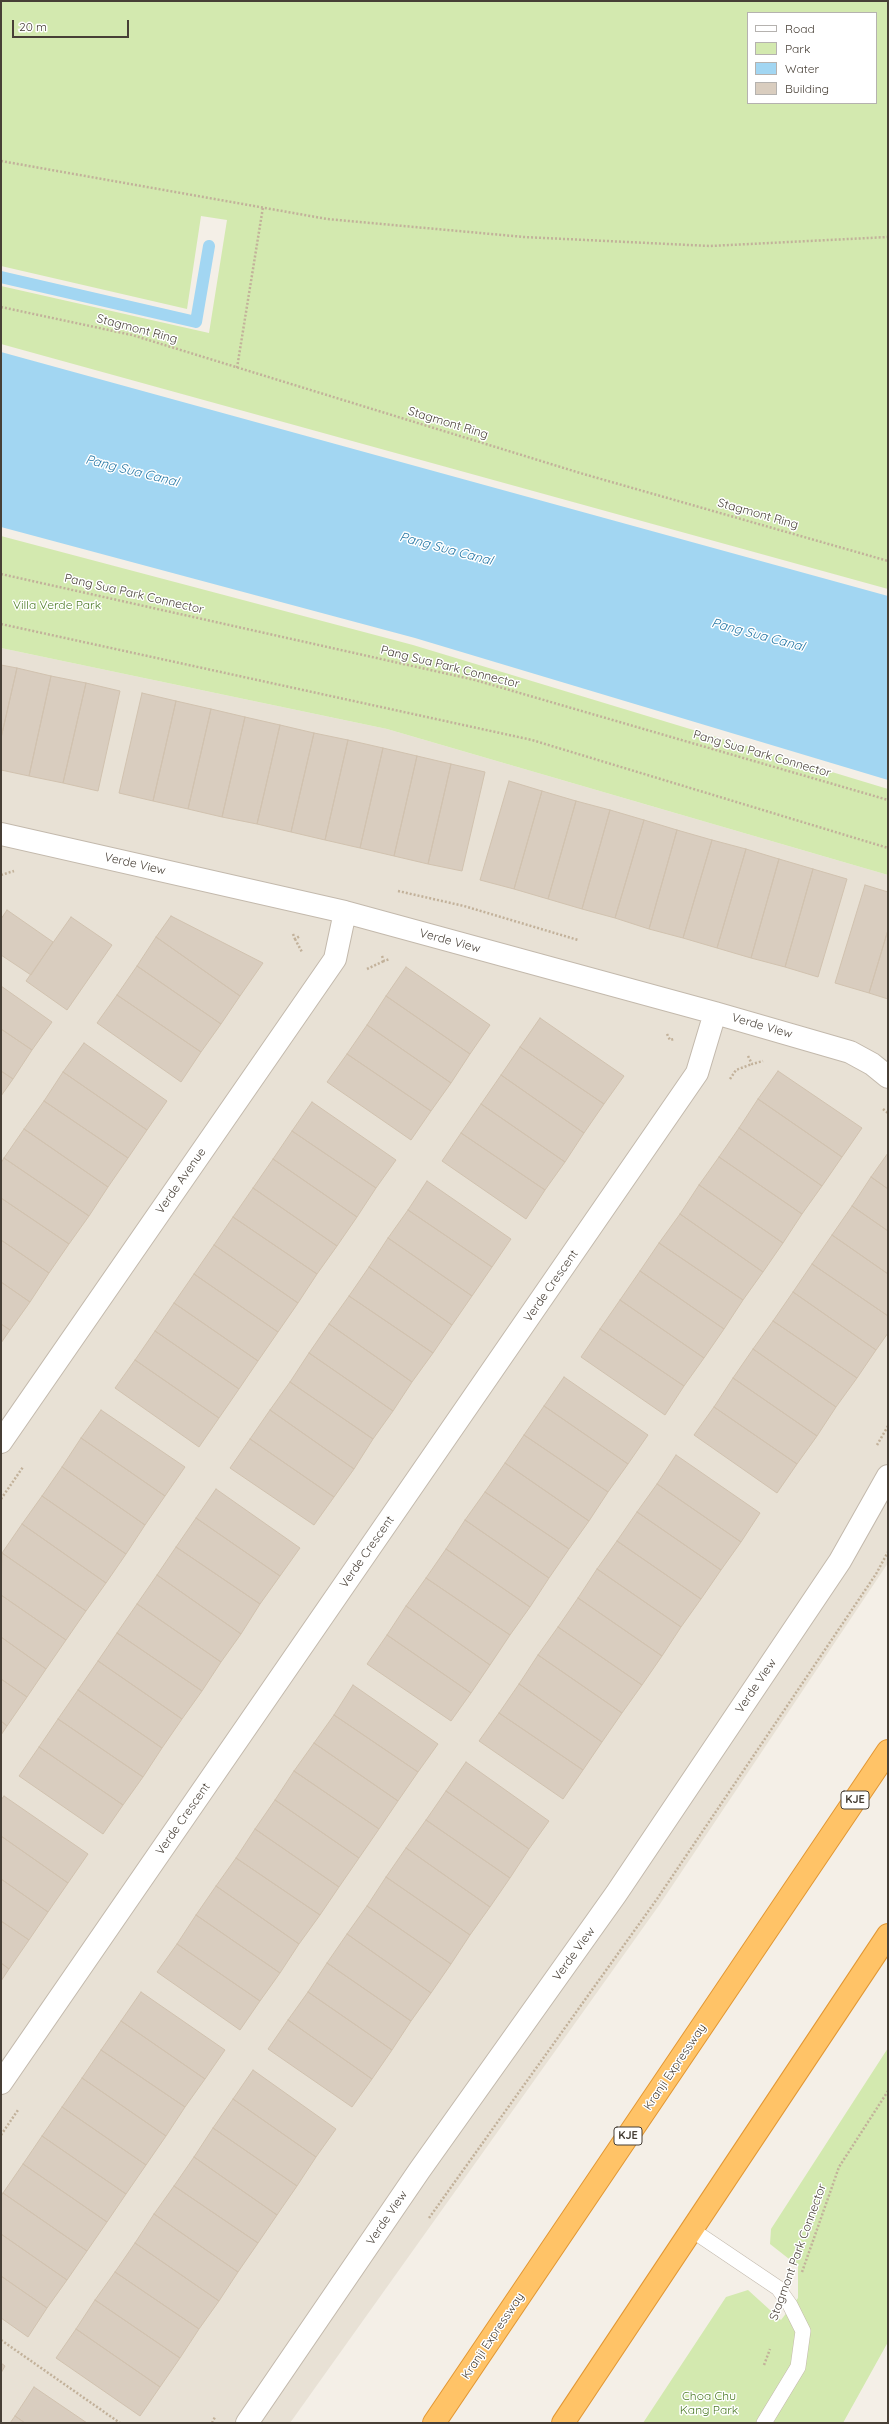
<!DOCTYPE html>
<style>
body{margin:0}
#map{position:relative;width:889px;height:2424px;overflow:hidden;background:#f4efe7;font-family:Quicksand,sans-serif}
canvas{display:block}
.frame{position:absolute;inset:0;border:2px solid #473f36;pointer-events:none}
.legend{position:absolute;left:747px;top:12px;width:130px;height:92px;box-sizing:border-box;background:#fff;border:1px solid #b5b2af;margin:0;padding:5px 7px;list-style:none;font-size:12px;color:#473f36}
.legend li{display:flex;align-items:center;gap:8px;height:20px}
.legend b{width:20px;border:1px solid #b5b2af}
.scale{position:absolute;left:12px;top:20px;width:117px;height:18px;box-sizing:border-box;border:2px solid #473f36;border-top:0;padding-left:5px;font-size:12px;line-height:14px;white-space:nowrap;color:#473f36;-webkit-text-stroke:3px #fff;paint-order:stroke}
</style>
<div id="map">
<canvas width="889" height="2424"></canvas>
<div class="frame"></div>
<ul class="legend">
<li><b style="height:5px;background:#fff"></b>Road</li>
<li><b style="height:11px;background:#d3e9af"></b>Park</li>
<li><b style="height:11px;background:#a2d6f2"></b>Water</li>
<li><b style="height:11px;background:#d9cdbf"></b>Building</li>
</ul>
<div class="scale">20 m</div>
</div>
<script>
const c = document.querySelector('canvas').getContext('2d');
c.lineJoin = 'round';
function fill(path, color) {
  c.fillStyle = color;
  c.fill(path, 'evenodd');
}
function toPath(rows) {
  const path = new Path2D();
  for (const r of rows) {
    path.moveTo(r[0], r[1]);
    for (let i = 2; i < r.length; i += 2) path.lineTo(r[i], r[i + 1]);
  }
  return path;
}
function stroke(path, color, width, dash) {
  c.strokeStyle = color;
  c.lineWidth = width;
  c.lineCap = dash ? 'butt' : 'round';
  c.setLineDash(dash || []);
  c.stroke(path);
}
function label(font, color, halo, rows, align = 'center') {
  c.font = font + ' Quicksand,sans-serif';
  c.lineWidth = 3;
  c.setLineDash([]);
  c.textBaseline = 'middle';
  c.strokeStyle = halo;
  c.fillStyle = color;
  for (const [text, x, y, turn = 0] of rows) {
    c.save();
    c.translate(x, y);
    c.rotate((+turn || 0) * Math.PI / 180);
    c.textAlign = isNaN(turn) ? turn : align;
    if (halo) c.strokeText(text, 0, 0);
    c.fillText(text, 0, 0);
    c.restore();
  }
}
fill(toPath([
 [1,648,387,729,888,875,888,1563,660,1904,290,2423,1,2423]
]), '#e8e1d5');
fill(toPath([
 [1,1,888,1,888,589,1,344,1,286,209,333,227,220,201,216,187,309,1,266],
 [748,13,876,13,876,103,748,103],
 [1,536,413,645,888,789,888,875,387,729,1,648],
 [888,2048,888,2342,843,2423,643,2423,726,2297,748,2290,781,2320,798,2298,798,2266,770,2244,771,2229]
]), '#d3e9af');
fill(toPath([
 [1,352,888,596,888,780,415,638,1,527]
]), '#a2d6f2');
stroke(toPath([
 [1,277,196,322,209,246]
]), '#a2d6f2', 12);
const building = toPath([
 [1,665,17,668,1,738,1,665],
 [17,668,51,676,29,776,1,770,1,738,17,668],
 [51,676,86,683,63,783,29,776,51,676],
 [86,683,120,691,98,791,63,783,86,683],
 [142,693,176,701,153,801,119,793,142,693],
 [176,701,211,709,188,809,153,801,176,701],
 [211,709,245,717,222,817,188,809,211,709],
 [245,717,280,725,257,824,222,817,245,717],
 [280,725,314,733,291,832,257,824,280,725],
 [314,733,348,740,325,840,291,832,314,733],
 [348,740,383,748,360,848,325,840,348,740],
 [383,748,417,756,394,856,360,848,383,748],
 [417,756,451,764,428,864,394,856,417,756],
 [451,764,485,772,462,871,428,864,451,764],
 [509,781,542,791,514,889,480,880,509,781],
 [542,791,576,801,548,899,514,889,542,791],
 [576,801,610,810,582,909,548,899,576,801],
 [610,810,644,820,615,918,582,909,610,810],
 [644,820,677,830,649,929,615,918,644,820],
 [677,830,712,840,683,938,649,929,677,830],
 [712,840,746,849,717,948,683,938,712,840],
 [746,849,779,859,751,958,717,948,746,849],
 [779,859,813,869,785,967,751,958,779,859],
 [813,869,847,879,818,977,785,967,813,869],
 [865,885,888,892,888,930,869,993,835,983,865,885],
 [7,910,53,942,31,975,1,955,1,919,7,910],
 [171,916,263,963,240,996,156,937,171,916],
 [71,917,112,945,67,1010,26,981,71,917],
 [888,930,888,999,869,993,888,930],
 [156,937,240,996,221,1024,137,966,156,937],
 [137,966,221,1024,201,1052,117,995,137,966],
 [406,967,490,1025,470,1054,386,996,406,967],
 [1,986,52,1022,32,1050,1,1029,1,986],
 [117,995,201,1052,181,1082,97,1023,117,995],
 [386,996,470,1054,451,1083,367,1025,386,996],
 [540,1018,624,1076,604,1104,520,1047,540,1018],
 [367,1025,451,1083,431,1111,347,1054,367,1025],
 [1,1029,32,1050,13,1079,1,1071,1,1029],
 [84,1043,167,1101,147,1130,63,1072,84,1043],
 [520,1047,604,1104,584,1133,501,1075,520,1047],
 [347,1054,431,1111,411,1140,327,1082,347,1054],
 [1,1071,13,1079,1,1096,1,1071],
 [778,1071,862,1128,842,1157,758,1099,778,1071],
 [63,1072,147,1130,128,1158,44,1101,63,1072],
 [501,1075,584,1133,565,1162,481,1104,501,1075],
 [758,1099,842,1157,822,1186,739,1128,758,1099],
 [44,1101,128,1158,108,1187,24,1129,44,1101],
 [312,1102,396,1160,376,1188,292,1131,312,1102],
 [481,1104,565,1162,545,1190,461,1133,481,1104],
 [739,1128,822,1186,802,1214,719,1157,739,1128],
 [24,1129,108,1187,89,1216,4,1158,24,1129],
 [292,1131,376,1188,357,1217,273,1159,292,1131],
 [461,1133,545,1190,526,1219,442,1161,461,1133],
 [888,1153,888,1189,871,1177,888,1153],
 [719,1157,802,1214,783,1243,699,1185,719,1157],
 [4,1158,89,1216,69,1244,1,1198,1,1163,4,1158],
 [273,1159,357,1217,337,1246,253,1188,273,1159],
 [871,1177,888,1189,888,1231,852,1206,871,1177],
 [427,1181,511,1239,492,1267,408,1210,427,1181],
 [699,1185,783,1243,763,1272,680,1214,699,1185],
 [253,1188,337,1246,317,1274,233,1217,253,1188],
 [1,1198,69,1244,49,1273,1,1240,1,1198],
 [852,1206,888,1231,888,1274,832,1235,852,1206],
 [408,1210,492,1267,472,1296,388,1238,408,1210],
 [680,1214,763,1272,743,1300,659,1243,680,1214],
 [233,1217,317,1274,298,1303,214,1245,233,1217],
 [832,1235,888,1274,888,1316,812,1264,832,1235],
 [388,1238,472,1296,452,1325,369,1267,388,1238],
 [1,1240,49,1273,30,1302,1,1282,1,1240],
 [659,1243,743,1300,724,1329,640,1271,659,1243],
 [214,1245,298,1303,278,1332,194,1274,214,1245],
 [812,1264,888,1316,888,1333,876,1350,793,1292,812,1264],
 [369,1267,452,1325,433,1353,349,1296,369,1267],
 [640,1271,724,1329,704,1358,620,1300,640,1271],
 [194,1274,278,1332,258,1361,174,1303,194,1274],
 [1,1282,30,1302,10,1330,1,1324,1,1282],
 [793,1292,876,1350,857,1378,773,1321,793,1292],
 [349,1296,433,1353,412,1382,329,1324,349,1296],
 [620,1300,704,1358,684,1386,600,1329,620,1300],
 [174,1303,258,1361,239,1389,155,1331,174,1303],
 [773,1321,857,1378,836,1407,753,1349,773,1321],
 [1,1324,10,1330,1,1343,1,1324],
 [329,1324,412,1382,393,1411,309,1353,329,1324],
 [600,1329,684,1386,665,1415,581,1357,600,1329],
 [155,1331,239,1389,219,1418,135,1360,155,1331],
 [753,1349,836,1407,817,1436,733,1378,753,1349],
 [309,1353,393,1411,373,1439,290,1382,309,1353],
 [135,1360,219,1418,199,1447,115,1388,135,1360],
 [564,1377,648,1435,628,1464,544,1406,564,1377],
 [733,1378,817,1436,797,1464,714,1407,733,1378],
 [290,1382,373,1439,354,1469,270,1410,290,1382],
 [544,1406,628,1464,608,1492,524,1435,544,1406],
 [714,1407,797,1464,777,1493,694,1435,714,1407],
 [101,1410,185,1467,165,1496,81,1438,101,1410],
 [270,1410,354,1469,334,1497,250,1439,270,1410],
 [524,1435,608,1492,589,1521,505,1463,524,1435],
 [81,1438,165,1496,145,1525,62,1467,81,1438],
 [250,1439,334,1497,314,1525,230,1468,250,1439],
 [676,1455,760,1513,741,1542,657,1484,676,1455],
 [505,1463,589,1521,569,1549,485,1492,505,1463],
 [62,1467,145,1525,126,1554,42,1496,62,1467],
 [657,1484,741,1542,721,1570,637,1512,657,1484],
 [216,1489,300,1548,280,1576,196,1518,216,1489],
 [485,1492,569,1549,549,1578,465,1520,485,1492],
 [42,1496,126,1554,106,1583,22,1524,42,1496],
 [637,1512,721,1570,701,1599,617,1541,637,1512],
 [196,1518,280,1576,260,1604,176,1547,196,1518],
 [465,1520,549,1578,530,1607,446,1549,465,1520],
 [22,1524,106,1583,86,1611,2,1553,22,1524],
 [617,1541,701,1599,681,1627,597,1569,617,1541],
 [176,1547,260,1604,241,1634,157,1575,176,1547],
 [446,1549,530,1607,510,1635,426,1578,446,1549],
 [2,1553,86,1611,66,1640,1,1595,2,1553],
 [597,1569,681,1627,662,1656,578,1598,597,1569],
 [157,1575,241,1634,221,1662,137,1604,157,1575],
 [426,1578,510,1635,490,1665,406,1606,426,1578],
 [1,1595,66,1640,46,1669,1,1637,1,1595],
 [578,1598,662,1656,642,1685,558,1627,578,1598],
 [137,1604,221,1662,202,1691,117,1633,137,1604],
 [406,1606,490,1665,471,1693,387,1635,406,1606],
 [558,1627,642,1685,622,1713,538,1655,558,1627],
 [117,1633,202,1691,182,1719,98,1661,117,1633],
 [387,1635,471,1693,451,1721,367,1664,387,1635],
 [1,1637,46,1669,27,1697,1,1679,1,1637],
 [538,1655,622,1713,602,1742,519,1684,538,1655],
 [98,1661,182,1719,162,1748,78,1690,98,1661],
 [1,1679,27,1697,7,1726,1,1721,1,1679],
 [519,1684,602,1742,583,1770,499,1713,519,1684],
 [353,1685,438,1744,418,1772,334,1715,353,1685],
 [78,1690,162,1748,143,1777,58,1719,78,1690],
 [499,1713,583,1770,563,1799,479,1741,499,1713],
 [334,1715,418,1772,398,1801,314,1743,334,1715],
 [58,1719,143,1777,123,1805,39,1747,58,1719],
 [1,1721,7,1726,1,1735,1,1721],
 [314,1743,398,1801,379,1829,294,1771,314,1743],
 [39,1747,123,1805,103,1834,19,1776,39,1747],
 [466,1762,549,1821,529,1849,446,1791,466,1762],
 [294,1771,379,1829,359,1858,275,1800,294,1771],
 [446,1791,529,1849,510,1878,426,1820,446,1791],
 [4,1796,88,1854,68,1883,1,1836,1,1800,4,1796],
 [275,1800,359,1858,339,1887,255,1829,275,1800],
 [426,1820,510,1878,490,1907,406,1848,426,1820],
 [255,1829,339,1887,320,1915,236,1858,255,1829],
 [1,1836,68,1883,48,1912,1,1879,1,1836],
 [406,1848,490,1907,470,1935,386,1877,406,1848],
 [236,1858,320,1915,299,1944,216,1886,236,1858],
 [386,1877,470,1935,451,1964,367,1906,386,1877],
 [1,1879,48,1912,29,1940,1,1921,1,1879],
 [216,1886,299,1944,280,1973,196,1915,216,1886],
 [367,1906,451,1964,431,1993,347,1934,367,1906],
 [196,1915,280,1973,260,2001,177,1944,196,1915],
 [1,1921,29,1940,9,1969,1,1963,1,1921],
 [347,1934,431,1993,411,2021,327,1963,347,1934],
 [177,1944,260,2001,240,2030,157,1972,177,1944],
 [1,1963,9,1969,1,1981,1,1963],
 [327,1963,411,2021,392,2050,308,1992,327,1963],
 [141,1992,225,2050,205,2079,121,2021,141,1992],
 [308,1992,392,2050,372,2079,288,2020,308,1992],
 [288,2020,372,2079,352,2107,268,2049,288,2020],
 [121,2021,205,2079,185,2107,101,2050,121,2021],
 [101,2050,185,2107,166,2136,82,2078,101,2050],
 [253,2070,336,2129,316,2157,233,2099,253,2070],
 [82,2078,166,2136,146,2165,62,2107,82,2078],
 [233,2099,316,2157,297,2186,213,2128,233,2099],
 [62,2107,146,2165,126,2194,42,2136,62,2107],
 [213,2128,297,2186,277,2215,194,2157,213,2128],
 [42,2136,126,2194,107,2222,23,2164,42,2136],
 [194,2157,277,2215,258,2243,174,2186,194,2157],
 [23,2164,107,2222,87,2251,3,2193,23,2164],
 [174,2186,258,2243,238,2272,154,2214,174,2186],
 [3,2193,87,2251,67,2280,1,2234,1,2196,3,2193],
 [154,2214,238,2272,219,2301,135,2243,154,2214],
 [1,2234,67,2280,47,2308,1,2276,1,2234],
 [135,2243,219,2301,199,2329,115,2272,135,2243],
 [115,2272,199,2329,180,2358,95,2300,115,2272],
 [1,2276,47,2308,28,2337,1,2318,1,2276],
 [95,2300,180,2358,160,2387,76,2329,95,2300],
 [76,2329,160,2387,140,2416,56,2358,76,2329],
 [1,2363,5,2366,1,2373,1,2363],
 [34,2387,87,2423,25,2423,15,2416,34,2387],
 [15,2416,25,2423,10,2423,15,2416]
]);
fill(building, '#d9cdbf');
stroke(building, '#d1c2af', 1);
const lane = toPath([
 [692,2230,778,2288,790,2305,803,2331,798,2367,764,2423]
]);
const street = toPath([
 [1,834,345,912,715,1013,850,1052,872,1064,888,1077],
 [1,1442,335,959,345,912],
 [1,2083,697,1073,715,1013],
 [247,2423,419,2171,616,1894,840,1561,888,1476]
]);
const highway = toPath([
 [434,2423,888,1751],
 [563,2423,888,1935]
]);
stroke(lane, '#c3b9ac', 16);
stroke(street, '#c3b9ac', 24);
stroke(highway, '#e29733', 24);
stroke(toPath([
 [1,161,327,219,524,237,710,246,888,237],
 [1,307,132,335,580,473,888,561],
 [237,368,263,207],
 [1,574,475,680,888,800],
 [1,624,532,740,888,848],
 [1,875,14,871],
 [398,891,464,906,578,940],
 [293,934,295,939,300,936],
 [295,939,302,952],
 [382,956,384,961,390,959],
 [367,969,384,961],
 [667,1034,670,1040,674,1039],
 [748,1056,752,1064,763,1061],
 [730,1079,736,1070,752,1064],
 [883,1109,888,1113],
 [877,1445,888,1426],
 [1,1499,23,1467],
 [1,2135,18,2110],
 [429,2218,657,1899,876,1574,888,1552],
 [802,2272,839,2167,888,2091],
 [1,2340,120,2423],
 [764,2365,770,2349],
 [212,2423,215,2417]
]), '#c2b19a', 2.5, [2, 2]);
stroke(lane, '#fff', 15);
stroke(street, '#fff', 22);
stroke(highway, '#ffc367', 22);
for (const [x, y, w] of [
 [855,1800,28],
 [628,2136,28]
]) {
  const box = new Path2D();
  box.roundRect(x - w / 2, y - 9, w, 18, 3);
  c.fillStyle = '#fff';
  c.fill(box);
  stroke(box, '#473f36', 1);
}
label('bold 11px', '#473f36', null, [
 ["KJE",855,1800],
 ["KJE",628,2136]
]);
label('12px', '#473f36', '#fff', [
 ["Stagmont Ring",137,329,15],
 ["Stagmont Ring",448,423,17],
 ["Stagmont Ring",758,514,16],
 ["Pang Sua Park Connector",134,594,13],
 ["Pang Sua Park Connector",450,667,14],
 ["Pang Sua Park Connector",762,754,16],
 ["Verde View",135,864,13],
 ["Verde View",450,941,15],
 ["Verde View",762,1026,16],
 ["Verde Avenue",181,1181,-55],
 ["Verde Crescent",551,1286,-55],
 ["Verde Crescent",367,1552,-55],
 ["Verde View",756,1686,-56],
 ["Verde Crescent",183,1819,-55],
 ["Verde View",574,1954,-54],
 ["Kranji Expressway",675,2067,-56],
 ["Verde View",387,2218,-56],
 ["Stagmont Park Connector",798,2252,-70],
 ["Kranji Expressway",493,2336,-56]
]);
label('12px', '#4c7b27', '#fff', [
 ["Villa Verde Park",57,605],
 ["Choa Chu",709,2396],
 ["Kang Park",709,2410]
]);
label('italic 13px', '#2879a6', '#fff', [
 ["Pang Sua Canal",132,471,14],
 ["Pang Sua Canal",446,549,15],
 ["Pang Sua Canal",758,635,15]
]);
</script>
